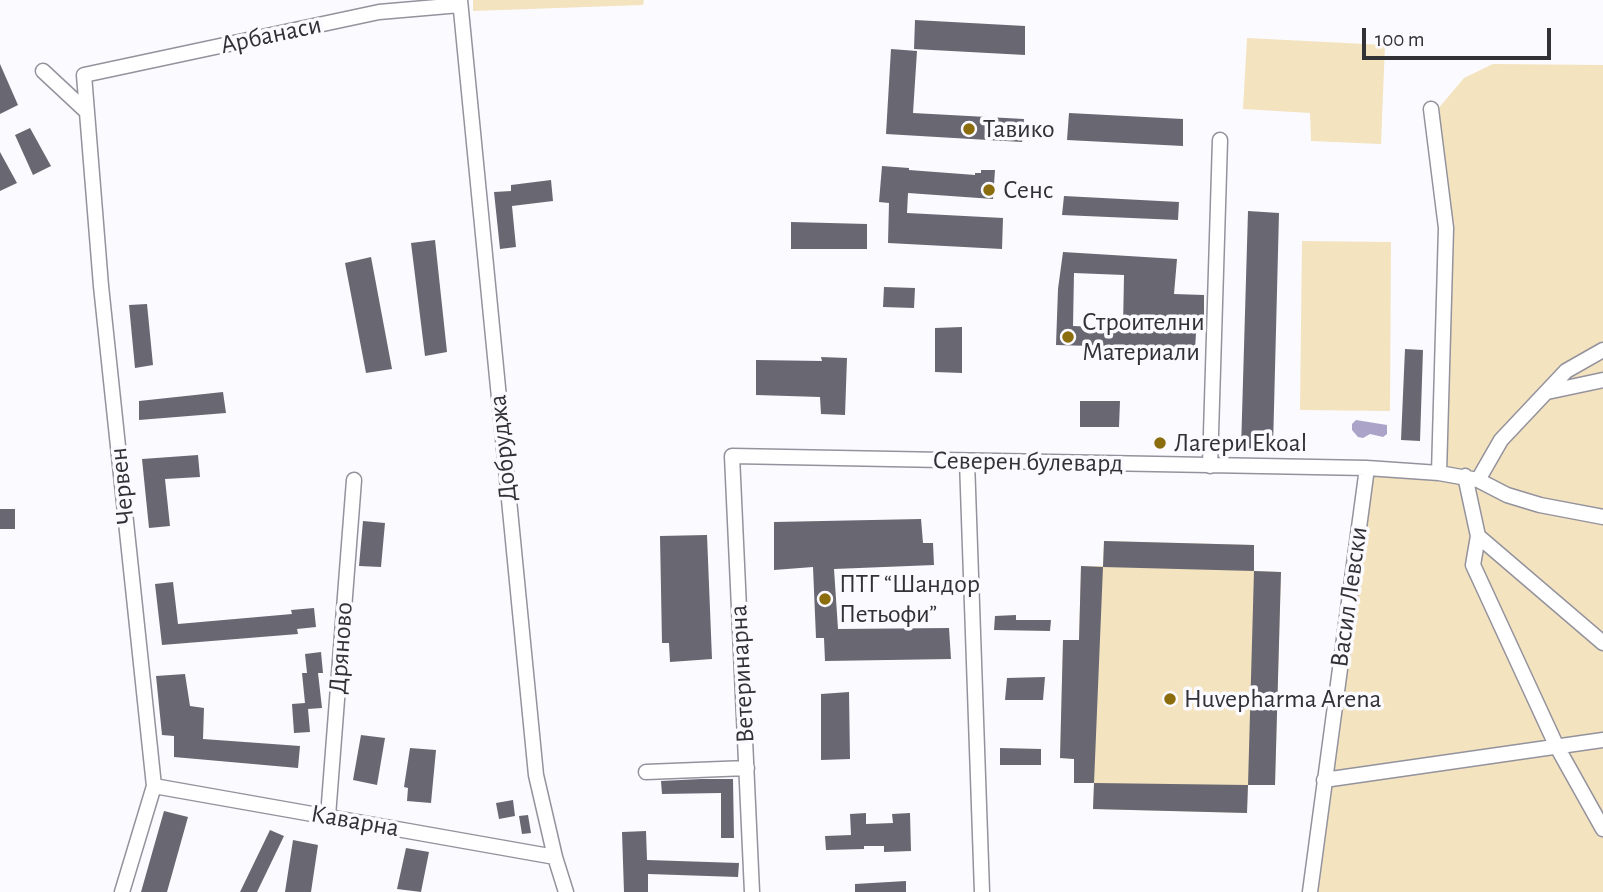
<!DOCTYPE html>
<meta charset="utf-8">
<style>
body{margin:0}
#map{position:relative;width:1603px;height:892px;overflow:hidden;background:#fbfaff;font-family:"Alegreya Sans",sans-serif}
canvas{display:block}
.scale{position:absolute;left:1362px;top:28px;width:189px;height:32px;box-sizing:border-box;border:4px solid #323136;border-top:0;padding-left:9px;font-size:21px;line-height:24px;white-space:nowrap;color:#323136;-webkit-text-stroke:5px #fbfaff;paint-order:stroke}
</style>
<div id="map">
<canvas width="1603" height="892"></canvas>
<div class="scale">100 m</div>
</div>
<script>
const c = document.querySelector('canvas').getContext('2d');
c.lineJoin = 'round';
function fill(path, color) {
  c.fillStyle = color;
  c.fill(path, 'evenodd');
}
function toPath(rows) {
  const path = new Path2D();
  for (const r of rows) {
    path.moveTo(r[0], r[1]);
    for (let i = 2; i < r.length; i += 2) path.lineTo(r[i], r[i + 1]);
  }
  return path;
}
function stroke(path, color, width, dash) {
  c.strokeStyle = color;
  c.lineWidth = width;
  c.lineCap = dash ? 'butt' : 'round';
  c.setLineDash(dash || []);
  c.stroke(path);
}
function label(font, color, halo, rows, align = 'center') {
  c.font = font + ' "Alegreya Sans",sans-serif';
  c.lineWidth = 7;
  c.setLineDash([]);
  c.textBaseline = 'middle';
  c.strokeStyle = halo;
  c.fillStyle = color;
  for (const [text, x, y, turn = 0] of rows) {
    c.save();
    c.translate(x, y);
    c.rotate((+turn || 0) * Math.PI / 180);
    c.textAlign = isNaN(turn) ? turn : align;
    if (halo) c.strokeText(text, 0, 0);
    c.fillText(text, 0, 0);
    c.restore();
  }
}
fill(toPath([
 [473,0,644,0,643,5,473,11],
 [1247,38,1385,45,1381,144,1311,141,1310,113,1243,109],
 [1493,64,1603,65,1603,892,1313,892,1364,473,1443,476,1437,110,1464,78],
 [1302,241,1391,242,1390,411,1300,410],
 [1104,541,1254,545,1254,571,1281,572,1275,785,1248,785,1247,813,1093,809,1094,783,1074,783,1074,759,1060,758,1063,640,1079,640,1081,566,1103,566]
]), '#f3e3bf');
fill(toPath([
 [1356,420,1387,425,1387,434,1383,437,1370,434,1363,438,1358,437,1352,430,1352,424]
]), '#aba3c8');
fill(toPath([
 [915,20,1025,26,1025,55,914,49],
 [891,49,917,51,913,113,1024,119,1022,142,886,134],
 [0,64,18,105,0,114],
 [1069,113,1183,119,1183,146,1067,140],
 [30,128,51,166,33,175,15,135],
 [0,152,17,183,0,191],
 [882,166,909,168,909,170,975,175,975,173,981,173,981,170,995,170,993,199,908,193,907,213,1003,218,1002,249,888,243,889,203,879,202],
 [551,180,553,201,512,206,516,247,500,249,494,192,511,191,511,185],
 [1064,196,1179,202,1178,220,1062,215],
 [1248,211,1279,213,1273,447,1241,449],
 [791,222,867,224,867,249,791,249],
 [435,240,447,352,425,356,411,243],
 [1063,252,1177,259,1174,294,1204,295,1204,319,1197,318,1195,349,1056,345,1058,289],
 [1074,273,1124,275,1123,328,1073,326],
 [371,257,392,369,366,373,345,263],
 [884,287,915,288,914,308,883,307],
 [147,304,153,365,135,368,129,305],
 [962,327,962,373,935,372,935,328],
 [1405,349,1423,350,1420,441,1401,440],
 [821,357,847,358,845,415,821,414,820,397,756,395,756,360,822,361],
 [223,392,226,413,139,420,139,401],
 [1080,401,1120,401,1119,427,1080,427],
 [198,455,200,477,165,479,170,526,149,528,142,459],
 [0,509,15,509,15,529,0,529],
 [921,519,923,543,933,543,934,565,834,569,838,629,949,628,951,659,825,661,824,638,816,638,813,567,774,570,774,522],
 [363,521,385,523,381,567,359,566],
 [707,535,712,659,670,662,669,643,662,643,660,536],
 [1104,541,1254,545,1254,571,1103,567],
 [1081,566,1103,567,1094,783,1074,783,1074,759,1060,758,1063,640,1079,640],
 [1254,571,1281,572,1275,785,1248,785],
 [173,582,178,624,292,614,291,610,314,608,316,627,297,629,298,634,162,645,155,584],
 [1016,615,1016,620,1051,620,1050,631,994,630,995,616],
 [321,652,323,673,318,673,322,708,308,709,310,732,294,733,292,704,305,703,302,673,307,673,305,654],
 [185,674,190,706,204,708,203,739,300,746,298,768,174,757,174,736,162,735,156,676],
 [1045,677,1043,700,1005,700,1007,678],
 [849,692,850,759,821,760,821,694],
 [361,735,385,738,377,785,353,780],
 [410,748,436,750,431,803,407,801,408,788,404,787],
 [1000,748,1041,749,1041,765,1000,765],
 [701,779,733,779,734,838,721,838,721,793,662,794,661,781],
 [1094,783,1248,785,1247,813,1093,809],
 [513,800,515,816,499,819,496,803],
 [164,811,188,817,167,892,141,892],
 [866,813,866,824,893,823,892,814,910,813,911,851,884,852,884,846,864,846,864,849,826,850,825,836,851,835,850,814],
 [528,815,531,833,522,834,519,816],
 [270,830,284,836,257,892,240,892],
 [646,831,647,860,739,863,738,877,648,874,648,892,624,892,622,832],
 [293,840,318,845,311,892,285,892],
 [406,848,429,852,421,892,397,889],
 [906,881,906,892,855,892,855,884]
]), '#696772');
const minor = toPath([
 [460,0,536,775,555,857,566,892],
 [43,71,87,112],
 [1431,109,1446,228,1439,473],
 [1547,392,1603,380],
 [967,461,982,892],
 [1210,466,1220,140],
 [1465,476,1478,536,1603,643],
 [1478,480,1501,440,1566,371,1603,350],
 [1478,536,1473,565,1556,745,1603,829],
 [646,772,747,768],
 [1324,780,1603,740],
 [154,786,555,857],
 [328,816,354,480],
 [122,892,154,786,101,286,84,75,379,12,460,5],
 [752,892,732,456,1367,468,1439,473,1478,480,1507,495,1540,505,1603,517],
 [1310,892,1367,468]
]);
stroke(minor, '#94929d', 17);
stroke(minor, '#fff', 14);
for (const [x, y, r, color] of [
 [969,129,7,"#8b6d0e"],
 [989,190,7,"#8b6d0e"],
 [1068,337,7,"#8b6d0e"],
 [1160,443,7,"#8b6d0e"],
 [825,599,7,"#8b6d0e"],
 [1170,699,7,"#8b6d0e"]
]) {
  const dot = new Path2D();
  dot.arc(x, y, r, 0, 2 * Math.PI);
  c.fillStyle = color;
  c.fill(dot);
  stroke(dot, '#fbfaff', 2.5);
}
label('26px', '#323136', '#fbfaff', [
 ["Арбанаси",271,35,-12],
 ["Добруджа",503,448,-96],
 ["Северен булевард",1028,462,1],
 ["Червен",122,486,-96],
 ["Васил Левски",1349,597,-82],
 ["Дряново",341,648,-86],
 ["Ветеринарна",742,674,-93],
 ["Каварна",355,821,10]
]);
label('26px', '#323136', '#fbfaff', [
 ["Тавико",983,129],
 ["Сенс",1003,190],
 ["Строителни",1082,322],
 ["Материали",1082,352],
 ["Лагери Ekoal",1174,443],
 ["ПТГ “Шандор",839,584],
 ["Петьофи”",839,614],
 ["Huvepharma Arena",1184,699]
], 'left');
</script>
